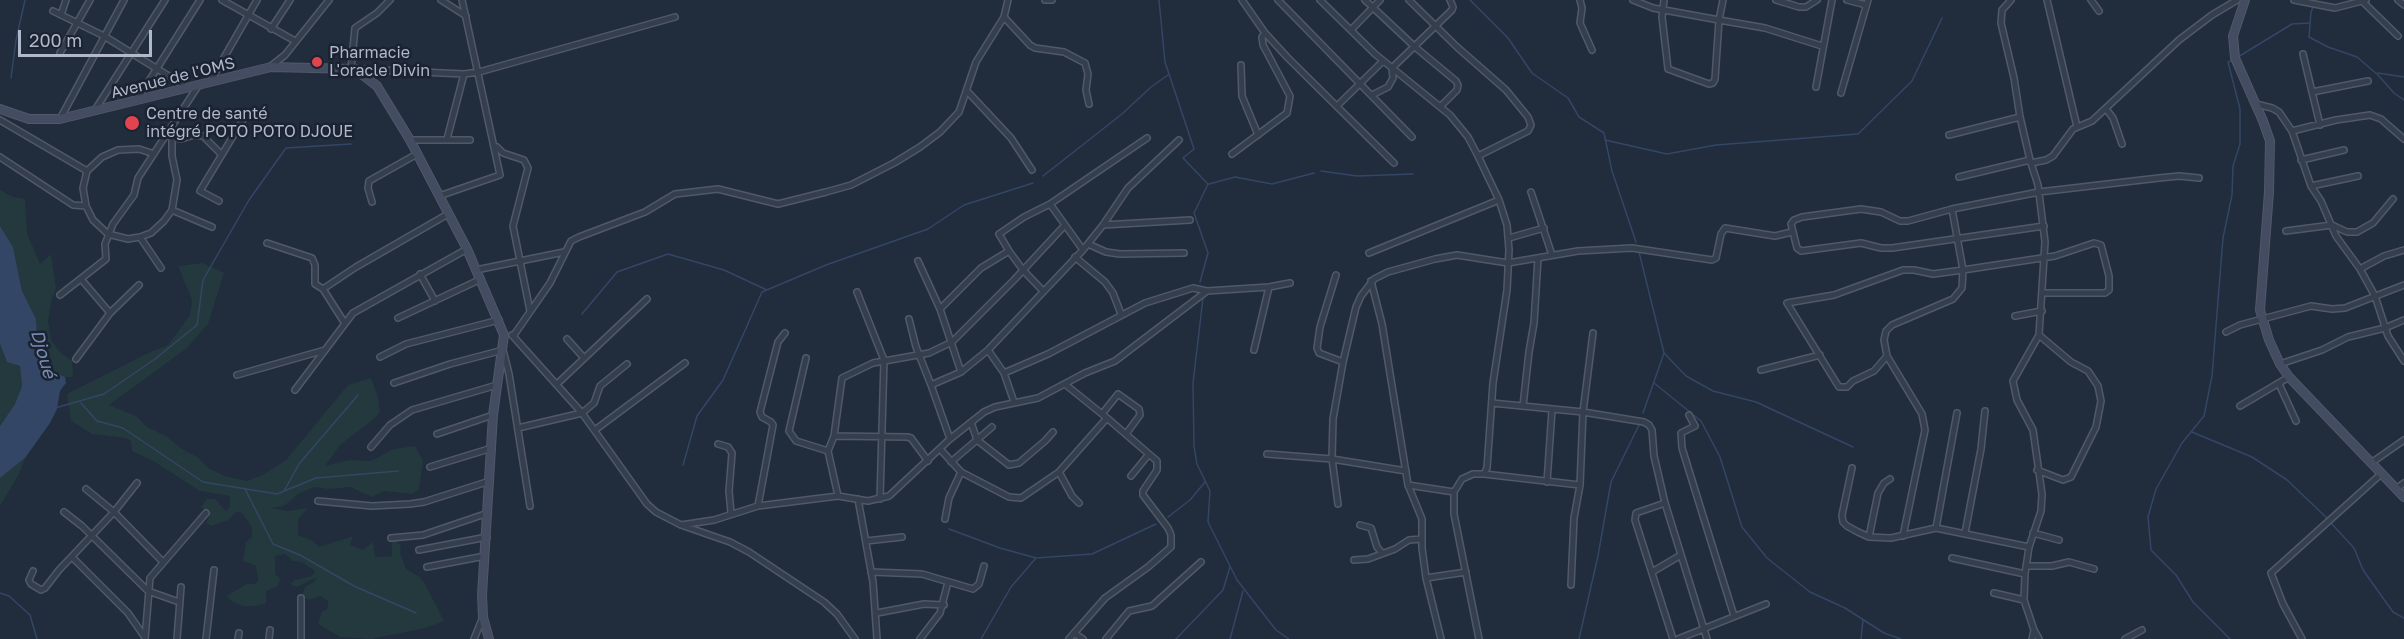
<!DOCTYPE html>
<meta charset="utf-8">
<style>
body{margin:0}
#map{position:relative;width:2404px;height:639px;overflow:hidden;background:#212c3d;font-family:"Golos Text",sans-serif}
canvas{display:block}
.scale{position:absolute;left:18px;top:30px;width:134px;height:27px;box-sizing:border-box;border:3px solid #b1b9c9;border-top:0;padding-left:8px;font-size:18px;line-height:21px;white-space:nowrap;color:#b1b9c9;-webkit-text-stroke:4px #1b2332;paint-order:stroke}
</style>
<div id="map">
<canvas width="2404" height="639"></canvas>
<div class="scale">200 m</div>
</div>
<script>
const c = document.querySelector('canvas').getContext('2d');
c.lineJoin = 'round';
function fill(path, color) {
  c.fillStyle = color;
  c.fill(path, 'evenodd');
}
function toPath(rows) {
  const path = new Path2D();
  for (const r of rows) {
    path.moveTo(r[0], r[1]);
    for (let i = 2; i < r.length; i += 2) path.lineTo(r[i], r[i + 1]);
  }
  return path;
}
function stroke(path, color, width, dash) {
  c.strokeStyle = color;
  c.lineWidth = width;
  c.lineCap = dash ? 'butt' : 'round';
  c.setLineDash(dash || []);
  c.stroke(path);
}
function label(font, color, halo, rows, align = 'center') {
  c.font = font + ' "Golos Text",sans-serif';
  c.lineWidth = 5;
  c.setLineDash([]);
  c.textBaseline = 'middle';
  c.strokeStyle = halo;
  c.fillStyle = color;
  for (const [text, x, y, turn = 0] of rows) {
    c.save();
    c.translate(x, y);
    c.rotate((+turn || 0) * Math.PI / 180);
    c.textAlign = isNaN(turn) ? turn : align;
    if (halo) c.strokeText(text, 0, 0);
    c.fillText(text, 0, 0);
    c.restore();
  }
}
fill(toPath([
 [0,190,13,197,25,199,27,233,40,264,51,254,56,289,51,301,48,321,51,340,60,352,72,361,73,377,65,377,44,368,38,348,36,319,22,291,13,247,0,226],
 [202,263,224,273,208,324,187,348,109,405,136,416,147,427,168,437,180,448,199,458,208,468,225,476,247,481,263,475,286,460,348,385,371,378,378,397,380,412,374,419,340,445,325,466,349,460,371,461,394,449,415,446,423,461,419,489,412,494,384,491,372,497,350,487,329,489,314,487,298,494,284,506,271,508,288,511,308,508,298,519,298,535,311,540,319,547,353,536,350,545,363,550,373,542,375,557,382,557,392,556,392,541,396,540,401,546,400,553,406,569,420,577,425,584,444,621,425,628,371,639,340,637,318,624,322,612,328,608,328,601,320,596,308,600,302,596,305,587,314,582,317,577,297,587,290,584,295,580,312,576,315,571,301,562,293,561,285,554,275,556,275,574,280,579,278,586,266,591,266,603,256,606,243,606,233,602,226,596,247,584,255,584,258,581,256,566,243,561,246,542,252,537,252,527,242,513,236,512,228,520,212,526,206,523,209,517,207,512,201,507,207,499,215,499,226,511,230,507,230,496,200,491,153,461,132,451,131,441,126,438,92,434,71,421,67,394,146,354,168,345,190,315,192,300,178,266],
 [0,327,2,331,0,344,7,362,20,366,22,386,15,404,0,426],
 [25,458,19,474,0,506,0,478]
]), '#23393e');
fill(toPath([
 [0,226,13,247,22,291,36,319,38,348,48,362,45,368,65,377,66,383,60,391,57,409,50,423,25,458,0,478,0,426,15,404,22,386,20,366,7,362,0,344]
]), '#344665');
stroke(toPath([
 [1159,0,1165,62,1194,149,1183,158,1208,184,1194,213,1208,253,1200,282],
 [1470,0,1508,38,1532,73,1568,98,1579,117,1604,133,1612,171,1636,242],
 [2314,5,2311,12,2309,37,2328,47,2357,57,2378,75,2394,93,2404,100],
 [2238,57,2292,24,2309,23],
 [2378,73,2404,77],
 [11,78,16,40,25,0],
 [1605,140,1667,154,1716,145,1858,134,1912,81,1942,18],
 [1321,171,1357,176,1413,174],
 [1043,176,1122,114,1151,87,1168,75],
 [1209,184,1235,177,1272,184,1314,173],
 [1639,252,1664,353,1643,413],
 [1203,298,1193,383,1194,446,1197,464,1210,491,1208,522,1237,580,1276,630,1289,639],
 [582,314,617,272,668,254,724,270,767,290],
 [1664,353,1686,376,1713,391,1756,402,1853,447],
 [1654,383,1701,421,1720,457,1742,527,1767,558,1810,592,1845,608,1884,633,1901,639],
 [81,403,97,421,123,428,203,482,277,494,316,478,398,471],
 [55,408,104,394,155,359,197,325,203,280,249,200,286,148,351,144],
 [2192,432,2252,457,2287,480,2328,519],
 [683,465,697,416,723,380,762,292,826,265,928,229,964,205,1033,183],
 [245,489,273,544,300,555,354,586,416,613],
 [284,491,299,464,358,395],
 [1168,517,1190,500,1205,482],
 [2331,523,2354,548,2363,570,2393,612,2404,618],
 [949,529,1000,548,1036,558],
 [0,593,9,596,30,615,37,639],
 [981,639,1011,587,1036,558,1092,554,1156,524],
 [1176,639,1223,590,1230,567],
 [1230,639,1243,591],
 [1579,639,1598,556,1611,482,1639,425],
 [1861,639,1863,620],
 [2230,639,2193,602,2176,575,2151,550,2148,517,2156,489,2182,443,2204,416,2212,376,2223,238,2232,195,2233,166,2240,144,2240,109,2228,62,2231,61]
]), '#344665', 1.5);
const street = toPath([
 [222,0,295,41],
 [441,0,466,16],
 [1045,0,1052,0],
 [1242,0,1265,33,1287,57,1394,163],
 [1278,0,1412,137],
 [1320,0,1375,54,1450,115,1468,137,1478,156,1499,200,1507,225,1509,250,1507,290,1493,383,1487,468,1484,474,1473,474,1462,479,1454,492,1454,514,1479,639],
 [1365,0,1415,47,1456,81,1458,85,1457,90,1441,106],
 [1409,0,1457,47,1506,90,1528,117,1531,125,1528,131,1478,156],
 [1580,0,1582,8,1580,23,1592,50],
 [1633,0,1653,8,1719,20,1723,0],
 [1664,0,1662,17,1668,69,1709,84,1713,83,1715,79,1719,20,1765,28,1822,46],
 [1776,0,1799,7,1806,7,1817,0],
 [1847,0,1866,5],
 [2011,0,2002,10,2001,23,2014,78,2020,117,2030,160,2038,185,2045,242,2039,335,2013,381,2017,400,2033,430,2042,494,2041,511,2029,547,2025,574,2024,600,2034,630,2032,639],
 [2047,0,2077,127],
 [2091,0,2099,11],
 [2294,0,2335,8,2366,0],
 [2398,0,2404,5],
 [2362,1,2398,36],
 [53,11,104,36,188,88],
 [61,15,66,0],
 [1004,17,1030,45,1035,48,1064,52,1085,63,1088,74,1086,90,1089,104],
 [271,29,290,0],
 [1351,30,1380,0],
 [60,53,90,0],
 [2303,54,2312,92],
 [1241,65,1242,96,1258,135],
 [271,66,285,55,329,0],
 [351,69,355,28,377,13,390,0],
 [357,69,464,74,479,72,675,17],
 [210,82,257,0],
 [1816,87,1832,0],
 [967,91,1011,138,1032,170],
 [1841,93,1868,0],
 [1372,95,1388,87,1393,78,1392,68,1452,10,1453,7,1450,0],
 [137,100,200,0],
 [2256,104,2272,108,2279,112,2292,131,2311,186,2321,201,2336,236,2360,269,2375,296,2388,336,2404,361],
 [1337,106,1383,61],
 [2106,109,2113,118,2122,144],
 [95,110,165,0],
 [60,119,124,0],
 [0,120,87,171],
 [2320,125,2312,92,2368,81],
 [2292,131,2336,120,2370,115,2381,119,2404,139],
 [1949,135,2020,117],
 [171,137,181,139,194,135,203,136,221,154],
 [447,139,464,74],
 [410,140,470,140],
 [497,147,503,153,524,160,528,168,513,226,530,311],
 [154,154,139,149,118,150,102,157,87,171,83,188,86,206,93,220,108,234,128,239,140,237,151,233,164,221,172,210,177,180,172,156,172,138],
 [1232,154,1287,113,1290,96,1263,45,1262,37,1265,33],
 [0,157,73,205,86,206],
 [2301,160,2344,150],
 [2031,163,2046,160,2053,156,2073,129,2092,121,2179,40,2212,15,2237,0],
 [1959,177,2030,160],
 [2311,186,2358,176],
 [1531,192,1552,255],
 [439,196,500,175,462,0],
 [219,201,200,191,244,118],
 [372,202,368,188,369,181,417,154],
 [1050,204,1083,250],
 [172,210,212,227],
 [1103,225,1190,220],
 [2044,226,1892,248,1881,248,1861,243,1801,251,1797,248,1791,224,1794,220,1802,217,1861,209,1881,212,1900,221,1908,221,1952,209,2039,192,2159,178,2179,176,2199,178],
 [2286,231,2332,225,2347,232,2357,232,2373,223,2393,199],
 [140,237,161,268],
 [1509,238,1544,228],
 [267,243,312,258,315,265,315,284,323,289],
 [1088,244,1106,252,1120,254,1184,253],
 [1009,251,999,234,1024,217,1050,204,1147,138],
 [1369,253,1499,200],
 [1075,257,1105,282,1113,293,1121,314],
 [918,261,940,309,961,372],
 [2360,269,2384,256,2404,250],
 [476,270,564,252],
 [420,274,435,301],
 [1336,275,1320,327,1317,348,1319,353,1343,362],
 [81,279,110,313],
 [1371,281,1382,324,1408,485,1422,519,1422,548,1426,578,1441,639],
 [857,292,884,360,880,499],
 [60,295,106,259,105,244,113,224,134,195,138,178,198,86],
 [940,309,981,268,1009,251,1023,270,1043,291],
 [2015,316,2042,311],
 [398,318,481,279],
 [909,319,916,347,931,385],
 [344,322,323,289,356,267,448,214],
 [2226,332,2240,325,2311,306,2332,309,2345,308,2404,285],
 [512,335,582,413,647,504,656,512,681,525,730,542,749,552,824,602,837,614,855,639],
 [514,335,550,283,571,241,579,237,645,212,675,194,718,189,778,204,826,192,851,185,894,163,920,147,940,132,959,112,976,62,1004,17,1008,0],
 [567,339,584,358],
 [988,350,1004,373,1014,402],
 [1254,350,1269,287],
 [1887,356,1874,371,1853,381,1847,387,1839,387,1787,303,1834,295,1903,270,1914,270,1933,274,1963,270,2055,256,2094,243,2101,245,2109,276,2109,290,2105,293,2043,293],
 [380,357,406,344,499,320],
 [806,358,789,431,796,441,828,451],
 [76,359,110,313,139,285],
 [2280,364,2322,350,2348,337,2385,328,2404,320],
 [1761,370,1820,355],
 [1004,373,1048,354,1145,303,1193,288,1207,291],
 [237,375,325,350],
 [394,383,450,364,503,350,509,374,530,506],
 [557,384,647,299],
 [2279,384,2296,421],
 [295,390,353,313,467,249],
 [1492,403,1583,412,1644,422,1649,425,1652,430,1654,456,1665,503,1707,639],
 [1523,406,1529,352,1534,323,1538,258],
 [2240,406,2289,377],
 [1102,414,1118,394,1139,409,1140,415,1126,434],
 [1689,415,1695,426,1681,433,1682,448,1734,616],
 [971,422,977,440,1009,465,1019,463,1045,441,1053,432],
 [518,428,582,413,594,403,600,386,627,364],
 [595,430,685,363],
 [437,434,493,415],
 [834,436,907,437,911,438,928,461],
 [950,439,931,385,961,372,988,350,1083,250,1103,225,1128,188,1179,140],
 [718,444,728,447,732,453,729,491,731,513],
 [371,447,390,425,412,410,497,385],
 [940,449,961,472,1009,497,1021,498,1059,472,1107,418,1066,385],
 [1267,454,1332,459,1406,471],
 [951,462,992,427],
 [2371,463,2404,440],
 [430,467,492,448],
 [1852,468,1842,515,1843,522,1847,526,1858,532,1869,537,1891,538,1936,528,2029,547],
 [2037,470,2063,480,2071,477,2096,427,2101,401,2098,386,2088,371,2071,362,2039,335],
 [1059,472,1072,496,1079,503],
 [1484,474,1580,485],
 [1131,476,1149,454],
 [1547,482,1552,410],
 [1408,485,1454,492],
 [86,489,114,512,163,562],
 [2396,489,2404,483],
 [838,496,828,451,834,436,842,378,873,363,929,353,952,342,1014,280,1065,225],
 [858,499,873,582,877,639],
 [318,501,372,506,410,504,424,502,490,481],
 [1665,503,1636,513,1635,520,1673,639],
 [1338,504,1332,459,1333,419,1343,362,1356,307,1361,296,1374,279,1388,272,1435,259,1457,255,1508,263,1578,251,1632,248,1712,260,1716,258,1721,234,1725,228,1775,236,1792,232],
 [758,506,773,425,771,422,762,417,760,412,778,342,785,333],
 [64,512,82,526,148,591,179,602],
 [945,519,949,498,961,472],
 [681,525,714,520,758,506,838,496,868,501,889,496,950,439,984,412,995,407,1038,398,1085,373,1115,361,1207,291,1269,287,1290,283],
 [1360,525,1371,528,1377,547,1382,553],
 [1936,528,1957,413],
 [1965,533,1981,449,1985,411],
 [2033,533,2059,540],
 [1903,536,1925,430,1922,414,1887,356,1884,340,1886,331,1892,325,1953,299,1962,288,1963,270,1952,209],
 [1869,537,1878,493,1884,483,1890,479],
 [391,538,423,535,488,513],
 [866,541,902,537],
 [419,550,487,537],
 [72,557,128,613,144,636],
 [1952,558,2025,574],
 [1354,560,1368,559,1395,549,1409,540,1422,539],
 [2026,566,2052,566,2069,562,2094,569],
 [427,567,485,556],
 [33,571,29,580,31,584,41,590,45,588,59,570,114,512,137,483],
 [871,572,922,574,973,589,979,584,984,566],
 [1652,572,1681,555],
 [1426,578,1466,572],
 [1571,585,1574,518,1580,485,1583,412,1593,333],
 [1994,593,2024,600],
 [877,613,924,604,944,605],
 [2034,630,2039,639],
 [1074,633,1083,639],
 [145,639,150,578,206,513],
 [177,639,181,587],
 [206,639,214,570],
 [238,639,239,633],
 [269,639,270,630],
 [301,639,301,598],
 [474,639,483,617],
 [920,639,940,613,948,582],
 [1069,639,1105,598,1148,567,1171,547,1171,535,1168,528,1143,495,1143,491,1157,470,1157,461,1107,418],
 [1106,639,1129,611,1152,606,1201,562],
 [1678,639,1766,604],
 [2125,639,2142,630],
 [2302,639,2283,604,2271,573,2381,474]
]);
const secondary = toPath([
 [2245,0,2233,36,2235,58,2263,121,2270,141,2269,192,2260,310,2269,340,2280,364,2289,377,2404,497],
 [0,109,29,119,60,119,271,67,355,69,377,86,410,140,467,249,504,335,493,415,482,595,483,617,489,639]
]);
stroke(street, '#515968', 8);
stroke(secondary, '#515968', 10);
stroke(street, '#353e4d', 5);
stroke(secondary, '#434c60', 8);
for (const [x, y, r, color] of [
 [317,62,6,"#e0444e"],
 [132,123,8,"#e0444e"]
]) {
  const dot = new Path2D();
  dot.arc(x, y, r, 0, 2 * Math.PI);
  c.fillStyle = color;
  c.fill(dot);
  stroke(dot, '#1b2332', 2);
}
label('16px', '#b1b9c9', '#1b2332', [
 ["Pharmacie",329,53],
 ["L'oracle Divin",329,71],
 ["Centre de santé",146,114],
 ["intégré POTO POTO DJOUE",146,132]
], 'left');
label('16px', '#b1b9c9', '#1b2332', [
 ["Avenue de l'OMS",173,78,-14]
]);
label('italic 18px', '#778db2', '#1b2332', [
 ["Djoué",43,354,74]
]);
</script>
